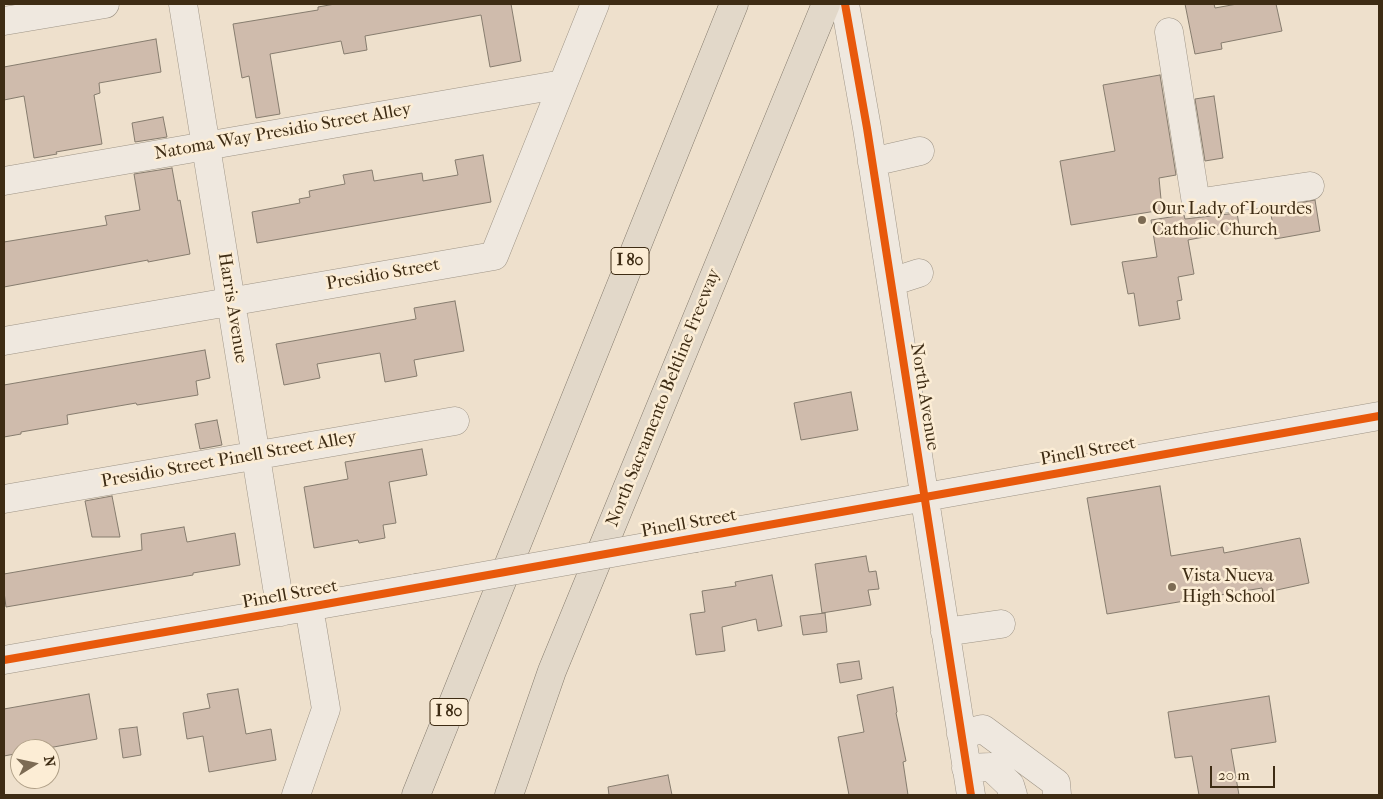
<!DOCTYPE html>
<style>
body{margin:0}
#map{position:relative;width:1383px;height:799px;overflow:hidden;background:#eee0cc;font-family:"IM FELL French Canon",serif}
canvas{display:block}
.frame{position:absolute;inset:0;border:5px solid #3e2c14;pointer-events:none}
.north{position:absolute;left:10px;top:739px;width:50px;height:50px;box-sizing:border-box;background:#fcedd5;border:1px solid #b0a088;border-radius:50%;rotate:80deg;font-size:14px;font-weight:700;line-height:20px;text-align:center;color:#3e2c14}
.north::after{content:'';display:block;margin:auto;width:18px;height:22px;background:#7c6b54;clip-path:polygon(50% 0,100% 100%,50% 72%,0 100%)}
.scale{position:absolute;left:1210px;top:766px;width:65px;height:22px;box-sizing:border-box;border:2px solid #3e2c14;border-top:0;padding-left:6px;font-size:15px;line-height:18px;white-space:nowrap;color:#3e2c14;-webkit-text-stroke:4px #fcedd5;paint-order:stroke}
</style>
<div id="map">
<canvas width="1383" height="799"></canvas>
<div class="frame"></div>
<div class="north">N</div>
<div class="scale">20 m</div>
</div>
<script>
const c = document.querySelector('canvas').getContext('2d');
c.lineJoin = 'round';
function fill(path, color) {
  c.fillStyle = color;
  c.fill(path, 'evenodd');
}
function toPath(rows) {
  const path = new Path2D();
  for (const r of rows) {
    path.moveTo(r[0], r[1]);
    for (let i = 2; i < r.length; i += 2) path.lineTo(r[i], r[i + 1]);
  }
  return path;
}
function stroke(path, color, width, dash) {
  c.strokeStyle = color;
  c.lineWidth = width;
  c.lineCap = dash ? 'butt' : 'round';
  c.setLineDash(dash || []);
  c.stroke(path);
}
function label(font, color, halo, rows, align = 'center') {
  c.font = font + ' "IM FELL French Canon",serif';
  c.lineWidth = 5;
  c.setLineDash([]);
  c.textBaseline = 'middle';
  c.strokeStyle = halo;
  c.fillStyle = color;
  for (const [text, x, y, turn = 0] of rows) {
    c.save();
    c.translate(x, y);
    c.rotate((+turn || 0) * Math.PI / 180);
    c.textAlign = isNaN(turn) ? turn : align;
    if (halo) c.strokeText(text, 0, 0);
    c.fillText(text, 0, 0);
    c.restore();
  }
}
const building = toPath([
 [335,4,511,4,521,61,490,67,481,15,365,36,367,50,344,54,341,41,270,54,280,114,256,118,249,76,242,78,233,24,318,10,318,7,335,4],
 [1185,4,1214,4,1215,8,1237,4,1276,4,1282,31,1221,43,1222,49,1195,54,1185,4],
 [156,39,161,72,99,83,100,93,94,95,102,144,56,152,57,154,34,158,24,96,4,100,4,67,156,39],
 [1160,75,1176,175,1159,178,1162,210,1071,225,1060,161,1115,151,1103,85,1160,75],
 [1214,96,1223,158,1205,161,1195,99,1214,96],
 [163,117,167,137,135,142,132,123,163,117],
 [483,155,491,202,257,243,252,212,300,203,299,199,310,197,309,191,345,184,343,175,372,170,374,181,422,173,423,181,458,175,455,160,483,155],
 [172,168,178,201,180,200,190,254,148,262,148,260,4,287,4,242,107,225,105,216,140,210,134,174,172,168],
 [1315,200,1320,231,1275,239,1270,208,1315,200],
 [1237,213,1240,230,1188,240,1194,274,1178,277,1182,300,1177,301,1180,319,1139,326,1134,293,1128,294,1122,262,1157,257,1151,220,1184,215,1185,219,1237,213],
 [455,301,464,351,414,360,417,376,385,382,380,353,317,364,320,378,284,385,276,344,416,319,414,308,455,301],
 [205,350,210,378,196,381,198,395,137,405,136,403,67,415,68,424,21,432,21,434,4,437,4,385,205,350],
 [851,392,858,430,801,440,794,403,851,392],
 [217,420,222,445,200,449,195,424,217,420],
 [422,449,427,475,389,482,396,523,383,525,385,538,359,543,358,540,314,548,304,487,348,479,345,462,422,449],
 [1160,486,1171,556,1223,547,1224,553,1300,538,1309,583,1263,593,1262,588,1107,614,1087,498,1160,486],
 [112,496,120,537,92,537,85,501,112,496],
 [184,527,187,542,235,533,240,565,193,573,193,575,6,607,4,592,4,574,142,550,141,534,184,527],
 [866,556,869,572,876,571,879,589,868,590,871,605,822,613,815,564,866,556],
 [772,575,782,626,758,631,756,619,722,627,725,651,696,655,690,614,705,612,702,591,736,586,735,582,772,575],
 [825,613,827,632,803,635,800,616,825,613],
 [859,661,862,679,840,683,837,664,859,661],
 [893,687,897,712,896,713,906,761,903,762,908,795,849,795,838,737,864,732,857,695,893,687],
 [238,689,246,734,271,729,276,760,209,772,203,736,187,739,183,713,210,708,207,694,238,689],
 [89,694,97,739,43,749,20,749,20,753,4,756,4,709,89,694],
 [1269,696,1276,742,1231,749,1239,795,1199,795,1192,756,1175,758,1168,712,1269,696],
 [137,727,141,755,123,758,119,729,137,727],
 [668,775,672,795,609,795,608,787,668,775]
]);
fill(building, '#cfbbac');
stroke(building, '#867c6e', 1);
const minor = toPath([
 [183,4,281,612],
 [845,4,867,128,971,795],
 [4,21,105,4],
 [1169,32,1196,203,1310,186],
 [872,162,920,151],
 [4,181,563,84],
 [891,282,919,273],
 [4,341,494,256,595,4],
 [4,499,455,421],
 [696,538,1379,416],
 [945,632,1001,624],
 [4,660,416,588],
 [961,734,983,729,1056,783,1057,795],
 [966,768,991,767,1010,785,1013,795],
 [296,795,326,709,309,607]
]);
const highway = toPath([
 [416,795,734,4],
 [509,795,552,671,826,4]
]);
stroke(minor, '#9f9587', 29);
stroke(highway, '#867c6e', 29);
stroke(minor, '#efe8df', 28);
stroke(highway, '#e2d8c9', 28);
const minorBridge = toPath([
 [416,588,696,538]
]);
stroke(minorBridge, '#9f9587', 29, []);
stroke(minorBridge, '#efe8df', 28);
stroke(toPath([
 [845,4,867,128,971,795],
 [4,660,309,607,1379,416]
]), '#e8590c', 8);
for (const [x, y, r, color] of [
 [1142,220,5,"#7c6b54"],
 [1172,587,5,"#7c6b54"]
]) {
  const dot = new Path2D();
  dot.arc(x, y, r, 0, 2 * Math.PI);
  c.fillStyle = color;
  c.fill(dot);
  stroke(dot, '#fcedd5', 2);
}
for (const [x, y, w] of [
 [630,261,38],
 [449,712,38]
]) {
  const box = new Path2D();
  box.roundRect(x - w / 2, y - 13.5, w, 27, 4);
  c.fillStyle = '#fcedd5';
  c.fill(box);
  stroke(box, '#3e2c14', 1);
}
label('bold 16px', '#3e2c14', null, [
 ["I 80",630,261],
 ["I 80",449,712]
]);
label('18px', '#3e2c14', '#fcedd5', [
 ["Natoma Way Presidio Street Alley",283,132,-10],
 ["Presidio Street",383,275,-10],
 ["Harris Avenue",232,308,81],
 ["North Avenue",924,397,81],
 ["North Sacramento Beltline Freeway",664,398,-68],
 ["Pinell Street",1088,452,-10],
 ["Presidio Street Pinell Street Alley",229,460,-10],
 ["Pinell Street",689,524,-10],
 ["Pinell Street",290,595,-10]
]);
label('18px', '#3e2c14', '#fcedd5', [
 ["Our Lady of Lourdes",1152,210],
 ["Catholic Church",1152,231],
 ["Vista Nueva",1182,577],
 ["High School",1182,598]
], 'left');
</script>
